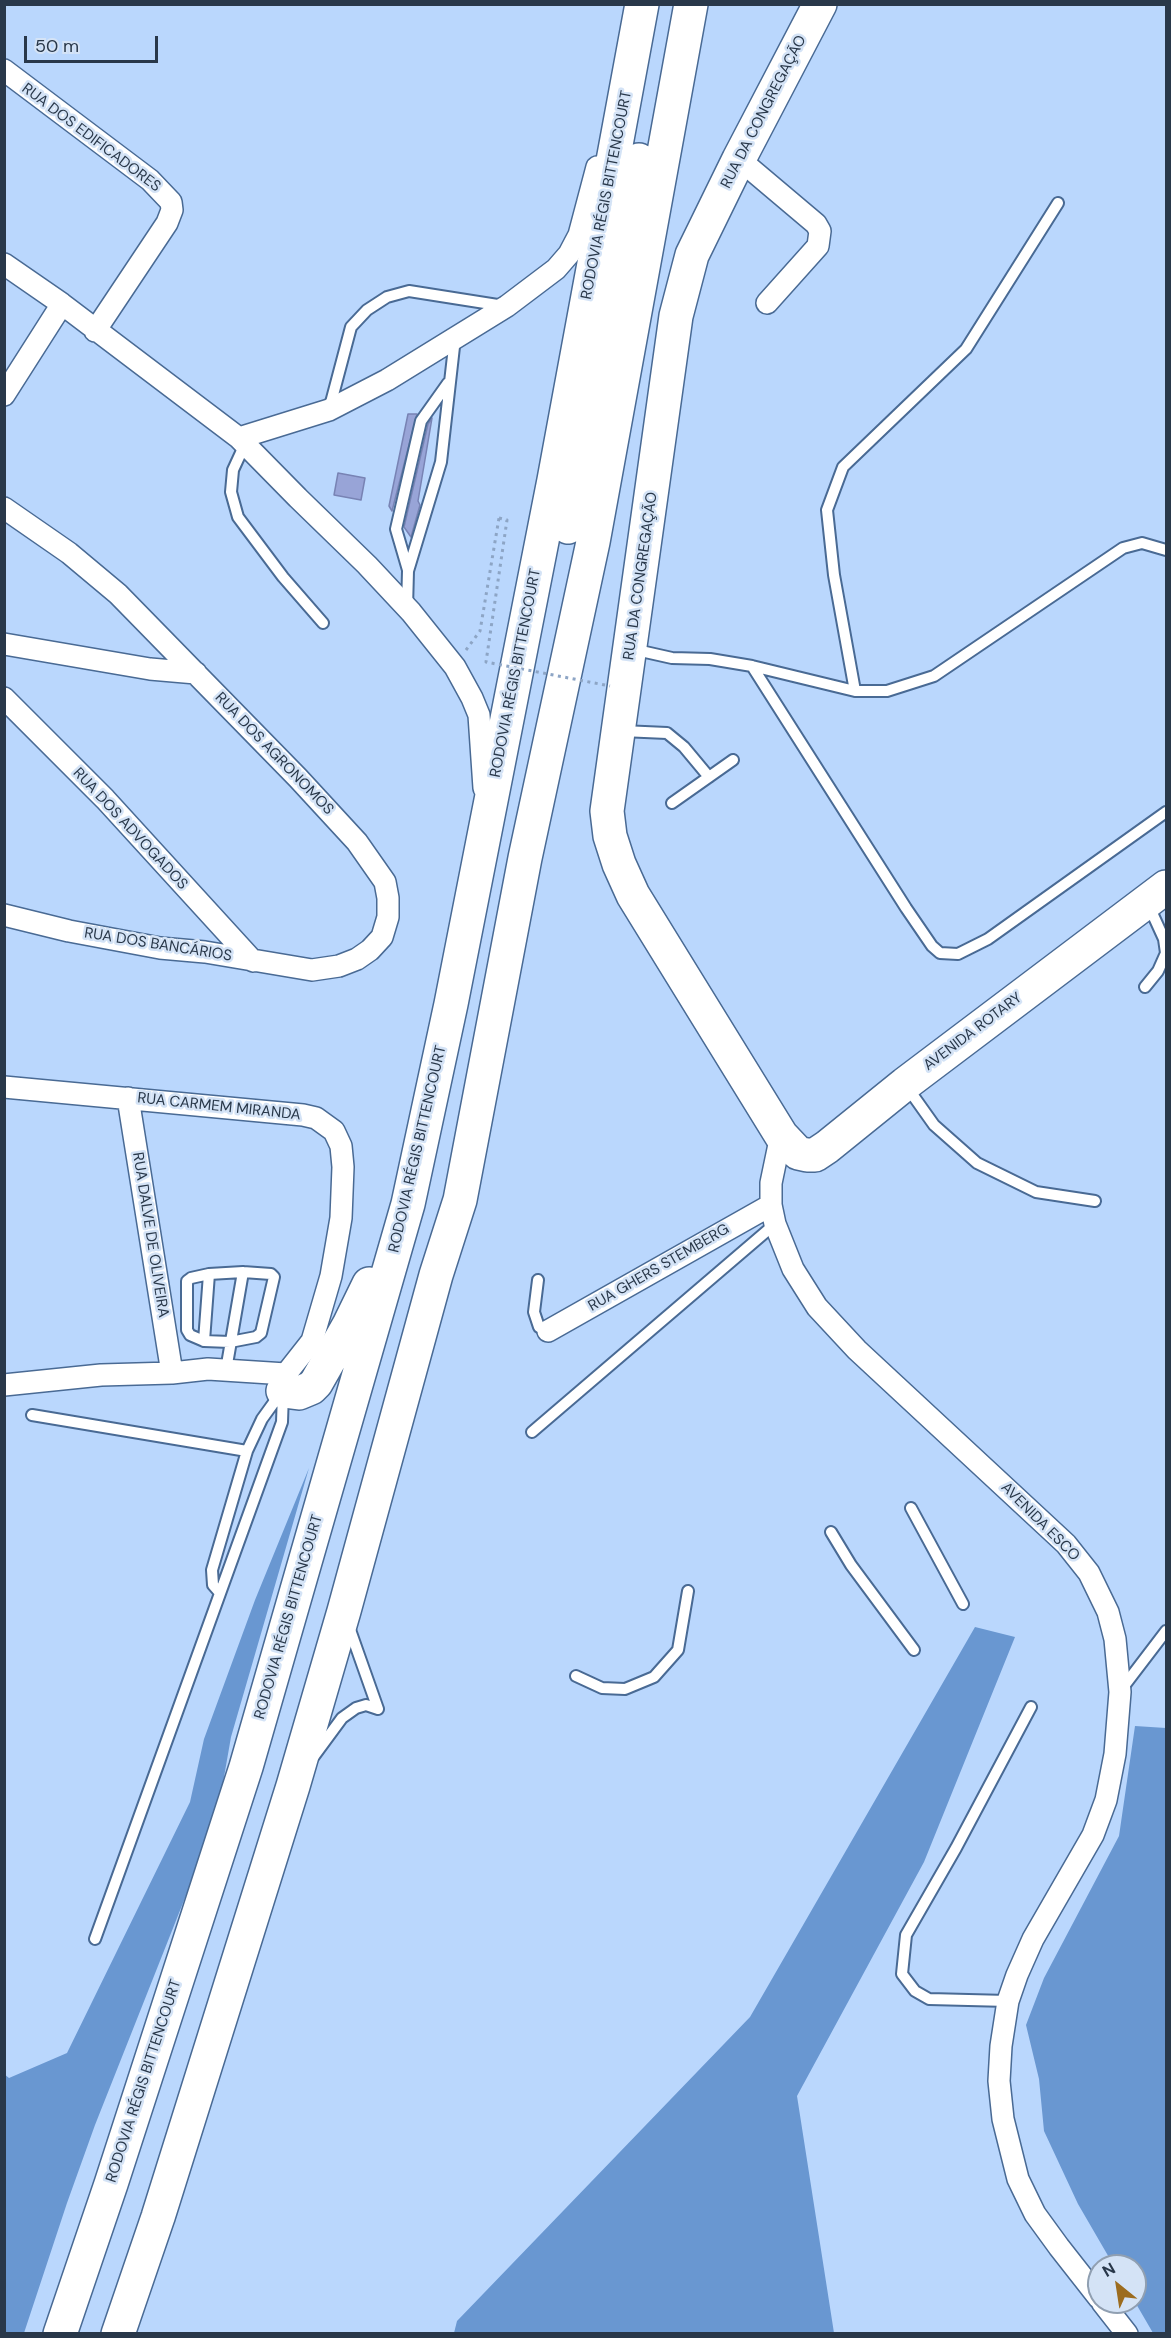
<!DOCTYPE html>
<meta charset="utf-8">
<style>
body{margin:0}
#map{position:relative;width:1171px;height:2338px;overflow:hidden;background:#bad7fd;font-family:"DM Sans",sans-serif}
canvas{display:block}
.frame{position:absolute;inset:0;border:6px solid #29384a;pointer-events:none}
.north{position:absolute;left:1087px;top:2254px;width:60px;height:60px;box-sizing:border-box;background:#d4e3f6;border:2px solid #909fb1;border-radius:50%;rotate:330deg;font-size:16px;font-weight:700;line-height:24px;text-align:center;color:#29384a}
.north::after{content:'';display:block;margin:auto;width:21px;height:27px;background:#9c6c1e;clip-path:polygon(50% 0,100% 100%,50% 72%,0 100%)}
.scale{position:absolute;left:24px;top:36px;width:134px;height:27px;box-sizing:border-box;border:3px solid #29384a;border-top:0;padding-left:8px;font-size:18px;line-height:21px;white-space:nowrap;color:#29384a;-webkit-text-stroke:4px #d4e3f6;paint-order:stroke}
</style>
<div id="map">
<canvas width="1171" height="2338"></canvas>
<div class="frame"></div>
<div class="north">N</div>
<div class="scale">50 m</div>
</div>
<script>
const c = document.querySelector('canvas').getContext('2d');
c.lineJoin = 'round';
function fill(path, color) {
  c.fillStyle = color;
  c.fill(path, 'evenodd');
}
function toPath(rows) {
  const path = new Path2D();
  for (const r of rows) {
    path.moveTo(r[0], r[1]);
    for (let i = 2; i < r.length; i += 2) path.lineTo(r[i], r[i + 1]);
  }
  return path;
}
function stroke(path, color, width, dash) {
  c.strokeStyle = color;
  c.lineWidth = width;
  c.lineCap = dash ? 'butt' : 'round';
  c.setLineDash(dash || []);
  c.stroke(path);
}
function label(font, color, halo, rows, align = 'center') {
  c.font = font + ' "DM Sans",sans-serif';
  c.lineWidth = 5;
  c.setLineDash([]);
  c.textBaseline = 'middle';
  c.strokeStyle = halo;
  c.fillStyle = color;
  for (const [text, x, y, turn = 0] of rows) {
    c.save();
    c.translate(x, y);
    c.rotate((+turn || 0) * Math.PI / 180);
    c.textAlign = isNaN(turn) ? turn : align;
    if (halo) c.strokeText(text, 0, 0);
    c.fillText(text, 0, 0);
    c.restore();
  }
}
fill(toPath([
 [309,1468,231,1737,217,1817,95,2125,67,2203,24,2333,5,2333,4,2074,9,2078,67,2053,190,1802,204,1739,255,1600],
 [975,1627,1015,1637,924,1862,797,2096,834,2333,454,2333,457,2321,750,2017],
 [1135,1726,1166,1728,1166,2333,1153,2333,1135,2302,1135,2266,1114,2266,1078,2204,1044,2131,1039,2079,1026,2025,1044,1978,1119,1836]
]), '#6997d1');
const building = toPath([
 [408,414,417,414,392,511,389,506,408,414],
 [432,418,418,501,420,505,411,537,404,527,428,424,432,418],
 [338,473,365,478,361,500,334,495,338,473]
]);
fill(building, '#98a4d7');
stroke(building, '#7883b4', 1.5);
const lane = toPath([
 [329,410,351,327,367,310,387,297,409,291,504,306],
 [245,444,233,470,231,492,238,517,283,577,323,623],
 [408,570,396,529,421,421,448,383],
 [407,608,408,571,441,462,455,338],
 [632,649,672,658,710,659,752,666,855,691,887,691,934,676,1123,548,1142,543,1166,550],
 [752,666,906,908,932,946,940,953,958,954,988,939,1166,812],
 [855,691,834,575,827,510,843,467,966,349,1058,203],
 [622,731,667,733,684,747,709,777],
 [672,803,733,760],
 [1145,987,1158,971,1166,953,1164,939,1148,904],
 [907,1087,934,1125,977,1163,1036,1192,1095,1201],
 [243,1272,271,1274,274,1277,261,1333,256,1337,230,1342,204,1341,209,1274,243,1272],
 [538,1280,534,1312,539,1327,548,1331],
 [204,1341,190,1335,187,1330,187,1281,191,1278,209,1274],
 [226,1370,243,1272],
 [32,1415,247,1451],
 [532,1432,775,1224],
 [911,1508,963,1604],
 [831,1532,851,1565,914,1650],
 [220,1593,213,1585,212,1570,247,1451,262,1419,280,1394],
 [349,1627,378,1709],
 [576,1676,602,1688,625,1689,654,1677,678,1650,688,1591],
 [1121,1690,1166,1631],
 [314,1756,342,1718,356,1708,366,1705,378,1709],
 [95,1939,282,1422,283,1393],
 [1008,2001,929,1999,915,1991,902,1974,906,1935,956,1848,1031,1707]
]);
const street = toPath([
 [4,70,150,180,171,202,172,210,167,223,95,331],
 [739,159,816,224,820,231,818,246,767,303],
 [4,264,62,304,239,438,298,498,367,565,411,612,455,667,472,698,479,715,484,788],
 [4,395,62,304],
 [239,438,329,410,387,380,507,306,556,269,569,254,579,235,597,167],
 [4,508,69,553,118,594,298,778,357,842,385,882,388,898,388,917,382,937,370,950,357,959,339,966,312,970,205,952,160,948,69,931,4,915],
 [4,644,150,669,196,673],
 [4,698,105,799,253,961],
 [4,1087,303,1115,316,1118,334,1131,341,1146,343,1167,341,1218,331,1276,312,1341,286,1374,283,1391],
 [128,1098,172,1373],
 [781,1135,771,1183,771,1205,775,1224,793,1269,817,1307,857,1350,1066,1544,1089,1573,1108,1612,1115,1639,1120,1692,1115,1754,1106,1800,1093,1835,1033,1939,1017,1975,1008,2001,1001,2046,999,2081,1003,2119,1018,2179,1035,2214,1059,2247,1099,2298],
 [548,1331,771,1205],
 [4,1385,101,1375,172,1373,208,1369,286,1374],
 [1102,2302,1127,2334]
]);
const primary = toPath([
 [820,4,739,159,692,255,676,316,607,811,610,836,619,864,633,895,781,1135,798,1153,807,1155,815,1155,827,1147,905,1084,1166,887]
]);
const highway = toPath([
 [568,527,639,160],
 [283,1391,299,1393,311,1388,316,1383,349,1325,369,1284],
 [60,2334,111,2184,246,1767,408,1204,451,1004,554,480,642,4],
 [118,2334,158,2217,293,1786,344,1611,436,1275,460,1200,525,858,593,542,691,4]
]);
stroke(lane, '#496a94', 14);
stroke(street, '#496a94', 24);
stroke(primary, '#496a94', 36);
stroke(highway, '#496a94', 36);
stroke(toPath([
 [466,650,480,631,499,518]
]), '#8da5c5', 3, [3, 4.5]);
stroke(lane, '#fff', 10);
stroke(street, '#fff', 21);
stroke(primary, '#fff', 33);
stroke(highway, '#fff', 33);
stroke(toPath([
 [499,518,507,520,486,662,610,686]
]), '#8da5c5', 3, [3, 4.5]);
label('15px', '#29384a', '#d4e3f6', [
 ["RUA DA CONGREGAÇÃO",764,112,-63],
 ["RUA DOS EDIFICADORES",91,138,37],
 ["RODOVIA RÉGIS BITTENCOURT",607,195,-79],
 ["RUA DA CONGREGAÇÃO",641,576,-82],
 ["RODOVIA RÉGIS BITTENCOURT",516,673,-79],
 ["RUA DOS AGRONOMOS",274,754,46],
 ["RUA DOS ADVOGADOS",130,829,47],
 ["RUA DOS BANCÁRIOS",158,945,9],
 ["AVENIDA ROTARY",973,1032,-37],
 ["RUA CARMEM MIRANDA",219,1107,6],
 ["RODOVIA RÉGIS BITTENCOURT",418,1149,-77],
 ["RUA DALVE DE OLIVEIRA",150,1235,81],
 ["RUA GHERS STEMBERG",659,1268,-30],
 ["AVENIDA ESCO",1040,1522,45],
 ["RODOVIA RÉGIS BITTENCOURT",289,1617,-74],
 ["RODOVIA RÉGIS BITTENCOURT",144,2081,-72]
]);
</script>
